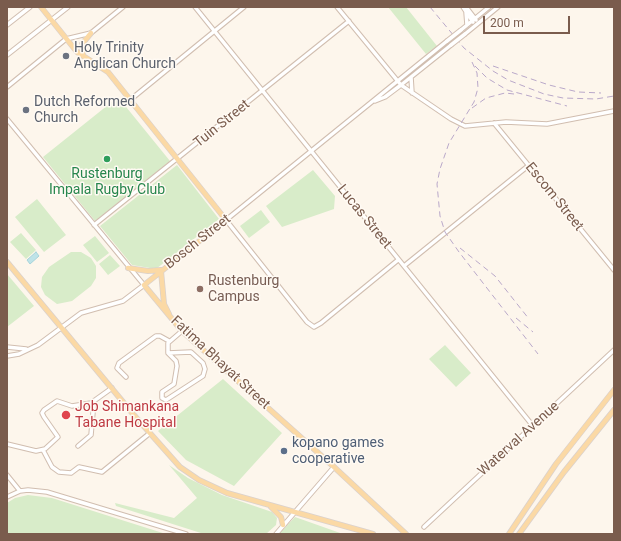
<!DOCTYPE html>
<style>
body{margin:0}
#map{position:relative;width:621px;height:541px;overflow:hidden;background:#fdf6ec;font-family:Roboto,sans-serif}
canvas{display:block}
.frame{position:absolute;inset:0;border:8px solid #7a5c4d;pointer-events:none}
.scale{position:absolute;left:483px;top:16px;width:87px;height:18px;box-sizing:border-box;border:2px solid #7a5c4d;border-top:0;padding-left:5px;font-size:12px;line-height:14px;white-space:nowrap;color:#7a5c4d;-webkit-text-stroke:3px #fffaf3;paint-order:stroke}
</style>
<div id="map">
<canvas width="621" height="541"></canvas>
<div class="frame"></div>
<div class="scale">200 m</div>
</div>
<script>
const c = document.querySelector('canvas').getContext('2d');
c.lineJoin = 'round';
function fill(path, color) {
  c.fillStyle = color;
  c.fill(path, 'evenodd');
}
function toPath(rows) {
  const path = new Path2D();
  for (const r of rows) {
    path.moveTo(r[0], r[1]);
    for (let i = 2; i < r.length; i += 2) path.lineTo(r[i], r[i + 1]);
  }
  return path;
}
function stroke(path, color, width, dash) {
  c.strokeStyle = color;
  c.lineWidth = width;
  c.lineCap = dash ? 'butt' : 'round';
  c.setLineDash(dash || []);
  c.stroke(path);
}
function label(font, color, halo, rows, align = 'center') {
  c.font = font + ' Roboto,sans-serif';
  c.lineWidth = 3;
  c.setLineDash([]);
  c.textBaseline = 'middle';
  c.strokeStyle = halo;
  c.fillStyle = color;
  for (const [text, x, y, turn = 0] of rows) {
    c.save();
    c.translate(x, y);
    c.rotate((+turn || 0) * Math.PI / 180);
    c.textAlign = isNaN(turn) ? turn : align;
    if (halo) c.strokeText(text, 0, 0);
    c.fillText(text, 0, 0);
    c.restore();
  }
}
fill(toPath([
 [388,7,406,7,437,46,426,54],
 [118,97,170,161,95,221,43,157],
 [177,165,219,219,156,269,132,265,100,226],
 [313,170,335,196,334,209,282,227,266,206],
 [37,199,66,235,44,252,15,217],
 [261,210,270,222,249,238,240,226],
 [21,233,36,250,26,259,10,242],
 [95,236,109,253,97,262,83,245],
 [71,252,81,252,91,258,96,266,96,278,91,286,72,301,57,304,45,295,41,287,42,277,49,267],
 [110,255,120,266,108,275,99,264],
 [7,274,34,306,7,327],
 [445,345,471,373,456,387,429,359],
 [223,379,282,433,234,486,186,460,158,431],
 [169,465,188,478,222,495,272,512,277,518,276,525,266,534,204,534,116,506,115,503,174,518,197,498],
 [28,495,52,498,166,534,7,534,7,503,15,498],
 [295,517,343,534,279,534]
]), '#d8ecc9');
const water = toPath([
 [36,252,39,256,30,264,27,260,36,252]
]);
fill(water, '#bfe3e8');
stroke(water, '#a5d3da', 1);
const minor = toPath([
 [195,7,533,426],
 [337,7,401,85,451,119,465,126,506,122,547,124,614,111],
 [463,7,473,22],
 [466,7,476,20],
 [466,12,467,25],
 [7,25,30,7],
 [461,30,489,7],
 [465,34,498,7],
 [7,55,68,7],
 [411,77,412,93],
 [7,87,66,39,91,33,123,7],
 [130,100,244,7],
 [375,101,385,97,401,85,451,45],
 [7,119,144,285,123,301,81,313,38,345,19,354,7,356],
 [494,123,614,270],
 [94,225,349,21],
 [398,260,321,323,314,327,307,322,226,220,447,41],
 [404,266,528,166],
 [7,347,26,349],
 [168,353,191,352,203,363,205,369,203,376,166,400,162,398,162,392,174,384,177,366,176,361,168,353,168,343,182,331],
 [126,377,117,368,119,363,156,336,160,336,169,341],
 [7,444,36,451,45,449,58,437,44,417,42,413,44,410,57,401,72,406,91,403,112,388],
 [78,446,91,435,94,401],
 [43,450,52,467,59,472,71,473,79,467,102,472,150,433],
 [7,475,20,491],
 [7,497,20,491,28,490,47,492,186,534],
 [424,527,614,350],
 [276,534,334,467]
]);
const major = toPath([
 [41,7,77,52,108,72,226,220,144,285,182,331,334,467,406,534],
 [83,56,82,44,91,33],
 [7,262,133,414,180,467,199,480,227,493,373,534],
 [128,268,148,271,161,270],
 [161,271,164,304,169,314],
 [271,507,281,517,283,525],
 [509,534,556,464,614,390],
 [519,534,564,472,614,410]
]);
stroke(minor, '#d1beb0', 5.5);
stroke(major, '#dad1cd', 6);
stroke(minor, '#fff', 3.5);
stroke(major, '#fbd9a5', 4.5);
stroke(toPath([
 [430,7,464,48,493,71,508,80,544,94,563,98,596,99,614,96],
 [472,62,477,73,478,88,474,102,449,143,440,169,437,184,440,216,445,232,459,252,538,354],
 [475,66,487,78,507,90,567,106],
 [493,66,549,85,578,92,601,93],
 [472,108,486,98,505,93,514,94],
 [460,248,495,276,529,319],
 [516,318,533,332]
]), '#b9a8c9', 1, [6, 4]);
const minorBridge = toPath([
 [447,41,461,30],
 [451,45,465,34]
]);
stroke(minorBridge, '#d1beb0', 5.5, []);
stroke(minorBridge, '#fff', 3.5);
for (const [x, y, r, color] of [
 [66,56,4,"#6b7280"],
 [26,110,4,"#6b7280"],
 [107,159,4,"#2e9e5b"],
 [200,289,4,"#8d6e63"],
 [66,415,5,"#e0444e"],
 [284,451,4,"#5c6f8a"]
]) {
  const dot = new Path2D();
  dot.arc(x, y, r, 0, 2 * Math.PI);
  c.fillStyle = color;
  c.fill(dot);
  stroke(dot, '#fffaf3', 1.5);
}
label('14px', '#5b616d', '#fffaf3', [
 ["Holy Trinity",74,48],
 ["Anglican Church",74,64],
 ["Dutch Reformed",34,102],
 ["Church",34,118]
], 'left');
label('14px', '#7a5c4d', '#fffaf3', [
 ["Tuin Street",222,124,-39],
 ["Escom Street",554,197,51],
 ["Lucas Street",364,217,51],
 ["Bosch Street",198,242,-38],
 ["Fatima Bhayat Street",220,363,43],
 ["Waterval Avenue",519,439,-42]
]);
label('14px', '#27864d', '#fffaf3', [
 ["Rustenburg",107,174],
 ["Impala Rugby Club",107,190]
]);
label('14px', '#785e54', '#fffaf3', [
 ["Rustenburg",208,281],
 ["Campus",208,297]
], 'left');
label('14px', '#be3a42', '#fffaf3', [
 ["Job Shimankana",75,407],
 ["Tabane Hospital",75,423]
], 'left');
label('14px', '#4e5e75', '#fffaf3', [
 ["kopano games",292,443],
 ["cooperative",292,459]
], 'left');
</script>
